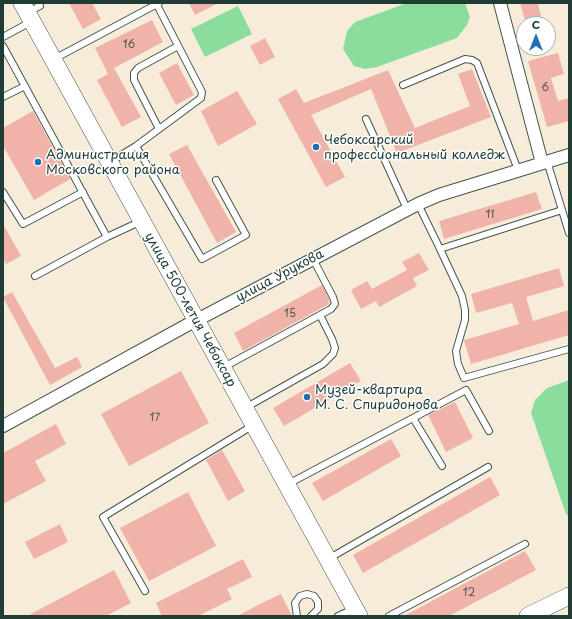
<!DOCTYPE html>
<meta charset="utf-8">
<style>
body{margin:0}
#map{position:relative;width:572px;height:619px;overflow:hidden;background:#f7ecd9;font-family:"Playpen Sans",sans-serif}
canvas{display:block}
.frame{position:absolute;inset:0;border:4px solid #1f3d34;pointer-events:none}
.north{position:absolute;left:516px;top:16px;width:40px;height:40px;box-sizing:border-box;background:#fff;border:1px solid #a5b1ae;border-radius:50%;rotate:0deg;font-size:11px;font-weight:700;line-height:16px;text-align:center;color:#1f3d34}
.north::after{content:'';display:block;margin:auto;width:14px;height:18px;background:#1f6fb2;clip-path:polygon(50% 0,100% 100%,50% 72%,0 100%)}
</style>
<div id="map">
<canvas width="572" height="619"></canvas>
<div class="frame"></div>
<div class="north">С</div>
</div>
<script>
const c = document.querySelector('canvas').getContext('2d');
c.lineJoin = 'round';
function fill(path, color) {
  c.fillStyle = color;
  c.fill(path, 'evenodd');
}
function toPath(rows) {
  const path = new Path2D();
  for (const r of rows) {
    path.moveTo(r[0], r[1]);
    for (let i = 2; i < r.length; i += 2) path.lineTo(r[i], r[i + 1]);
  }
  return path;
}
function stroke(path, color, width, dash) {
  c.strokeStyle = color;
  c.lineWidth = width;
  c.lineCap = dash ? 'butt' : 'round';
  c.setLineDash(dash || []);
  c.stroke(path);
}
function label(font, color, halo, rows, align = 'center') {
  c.font = font + ' "Playpen Sans",sans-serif';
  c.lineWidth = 3;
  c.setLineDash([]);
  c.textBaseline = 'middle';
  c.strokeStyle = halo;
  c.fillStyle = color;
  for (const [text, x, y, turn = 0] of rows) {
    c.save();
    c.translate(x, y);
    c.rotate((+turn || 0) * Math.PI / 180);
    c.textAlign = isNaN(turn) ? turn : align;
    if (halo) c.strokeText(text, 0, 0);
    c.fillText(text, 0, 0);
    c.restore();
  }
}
fill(toPath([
 [407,3,465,3,470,17,467,25,457,38,377,67,365,69,354,66,343,49,347,31,355,22],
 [238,6,252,34,205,57,191,29],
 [569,380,569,517,566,514,531,413,535,400,547,388]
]), '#8bdd9e');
fill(toPath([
 [69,3,92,3,101,19,83,29],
 [189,3,218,3,195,15],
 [520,3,538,3,542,20,526,24],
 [152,20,163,42,114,68,141,117,122,127,97,80,108,74,95,48],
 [265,38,275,57,260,65,250,46],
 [558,53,564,74,551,78,558,101,569,98,569,121,547,127,528,61],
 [177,63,194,95,176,105,159,73],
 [472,69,491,117,397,153,371,89,311,115,345,177,326,187,278,99,296,89,304,103,388,70,415,128,470,106,458,74],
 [237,91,257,124,218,146,201,111],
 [33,111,70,179,34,200,3,146,3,128],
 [187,145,236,232,217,243,169,154],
 [536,192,542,209,444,239,439,221],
 [3,224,21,256,6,264,3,258],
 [419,253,429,270,413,278,417,286,379,307,376,301,361,309,351,290,367,281,372,289,407,270,402,262],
 [559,268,564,286,526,297,533,321,569,310,569,335,471,364,464,340,519,324,512,303,476,313,471,294],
 [322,285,329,299,329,304,243,351,234,333],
 [12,292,55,368,77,357,82,367,50,385,3,297],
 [350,363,361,381,284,426,273,408],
 [181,371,209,423,129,466,101,414],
 [455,402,473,438,446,452,428,415],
 [56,424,66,444,35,461,46,481,3,504,3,453],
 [391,439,401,456,323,501,312,483],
 [222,450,245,491,228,501,206,460],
 [490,477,500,495,363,573,353,555],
 [188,492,216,546,149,581,120,528],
 [60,524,68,542,34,559,25,542],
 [525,551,536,570,449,616,404,616],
 [243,559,252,577,227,589,232,599,198,616,162,616,156,603],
 [114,570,131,603,106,616,27,616],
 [281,594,292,616,237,616,266,601]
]), '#efb3a9');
const lane = toPath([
 [28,12,40,6,38,3],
 [3,37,25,25],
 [3,46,107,237],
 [54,59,159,3],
 [403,85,465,59,472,60,477,63,518,170],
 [3,97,25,86],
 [366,119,407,209],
 [159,129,134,80,134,73,138,68,178,46],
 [136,146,202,259,246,235,216,180],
 [547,161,569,233],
 [110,162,136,146,201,98,202,92,156,3],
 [3,192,23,224,83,192],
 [418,204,440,249,562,210],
 [440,249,462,296,465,310,465,320,456,351,458,364,464,378,569,349],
 [35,276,107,237,135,224],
 [224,367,331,309,335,304,333,297,313,259],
 [245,408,323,364,333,354,335,348,332,339,320,315],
 [413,418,442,466],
 [288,484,466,390,489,431],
 [328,559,488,467],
 [145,591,103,517,247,429],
 [297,616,295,603,300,596,307,594,314,596,318,602,318,609,311,616],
 [338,616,347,612],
 [389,616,525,544]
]);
const street = toPath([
 [500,3,542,163],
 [195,321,418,204,439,195,569,155],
 [3,426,189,324]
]);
const secondary = toPath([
 [22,3,359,616],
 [528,616,569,596]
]);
stroke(lane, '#3f574d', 8);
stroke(street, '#3f574d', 14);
stroke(secondary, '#3f574d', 18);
stroke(lane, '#fff', 6);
stroke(street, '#fff', 12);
stroke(secondary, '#fff', 17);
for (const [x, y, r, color] of [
 [316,147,4,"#1f6fb2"],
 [38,162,4,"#1f6fb2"],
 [307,397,4,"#1f6fb2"]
]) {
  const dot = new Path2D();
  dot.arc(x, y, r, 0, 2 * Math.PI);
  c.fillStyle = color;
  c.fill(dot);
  stroke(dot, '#fff', 1.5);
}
label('11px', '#535a51', null, [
 ["16",129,45],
 ["6",545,88],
 ["11",490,215],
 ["15",290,314],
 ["17",155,418],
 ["12",469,593]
]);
label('13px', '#1f3d34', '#fff', [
 ["Чебоксарский",324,140],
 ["профессиональный колледж",324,155],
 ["Администрация",46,155],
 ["Московского района",46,170],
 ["Музей-квартира",315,390],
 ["М. С. Спиридонова",315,405]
], 'left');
label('13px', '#1f3d34', '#fff', [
 ["улица Урукова",280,276,-28],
 ["улица 500-летия Чебоксар",190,310,61]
]);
</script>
